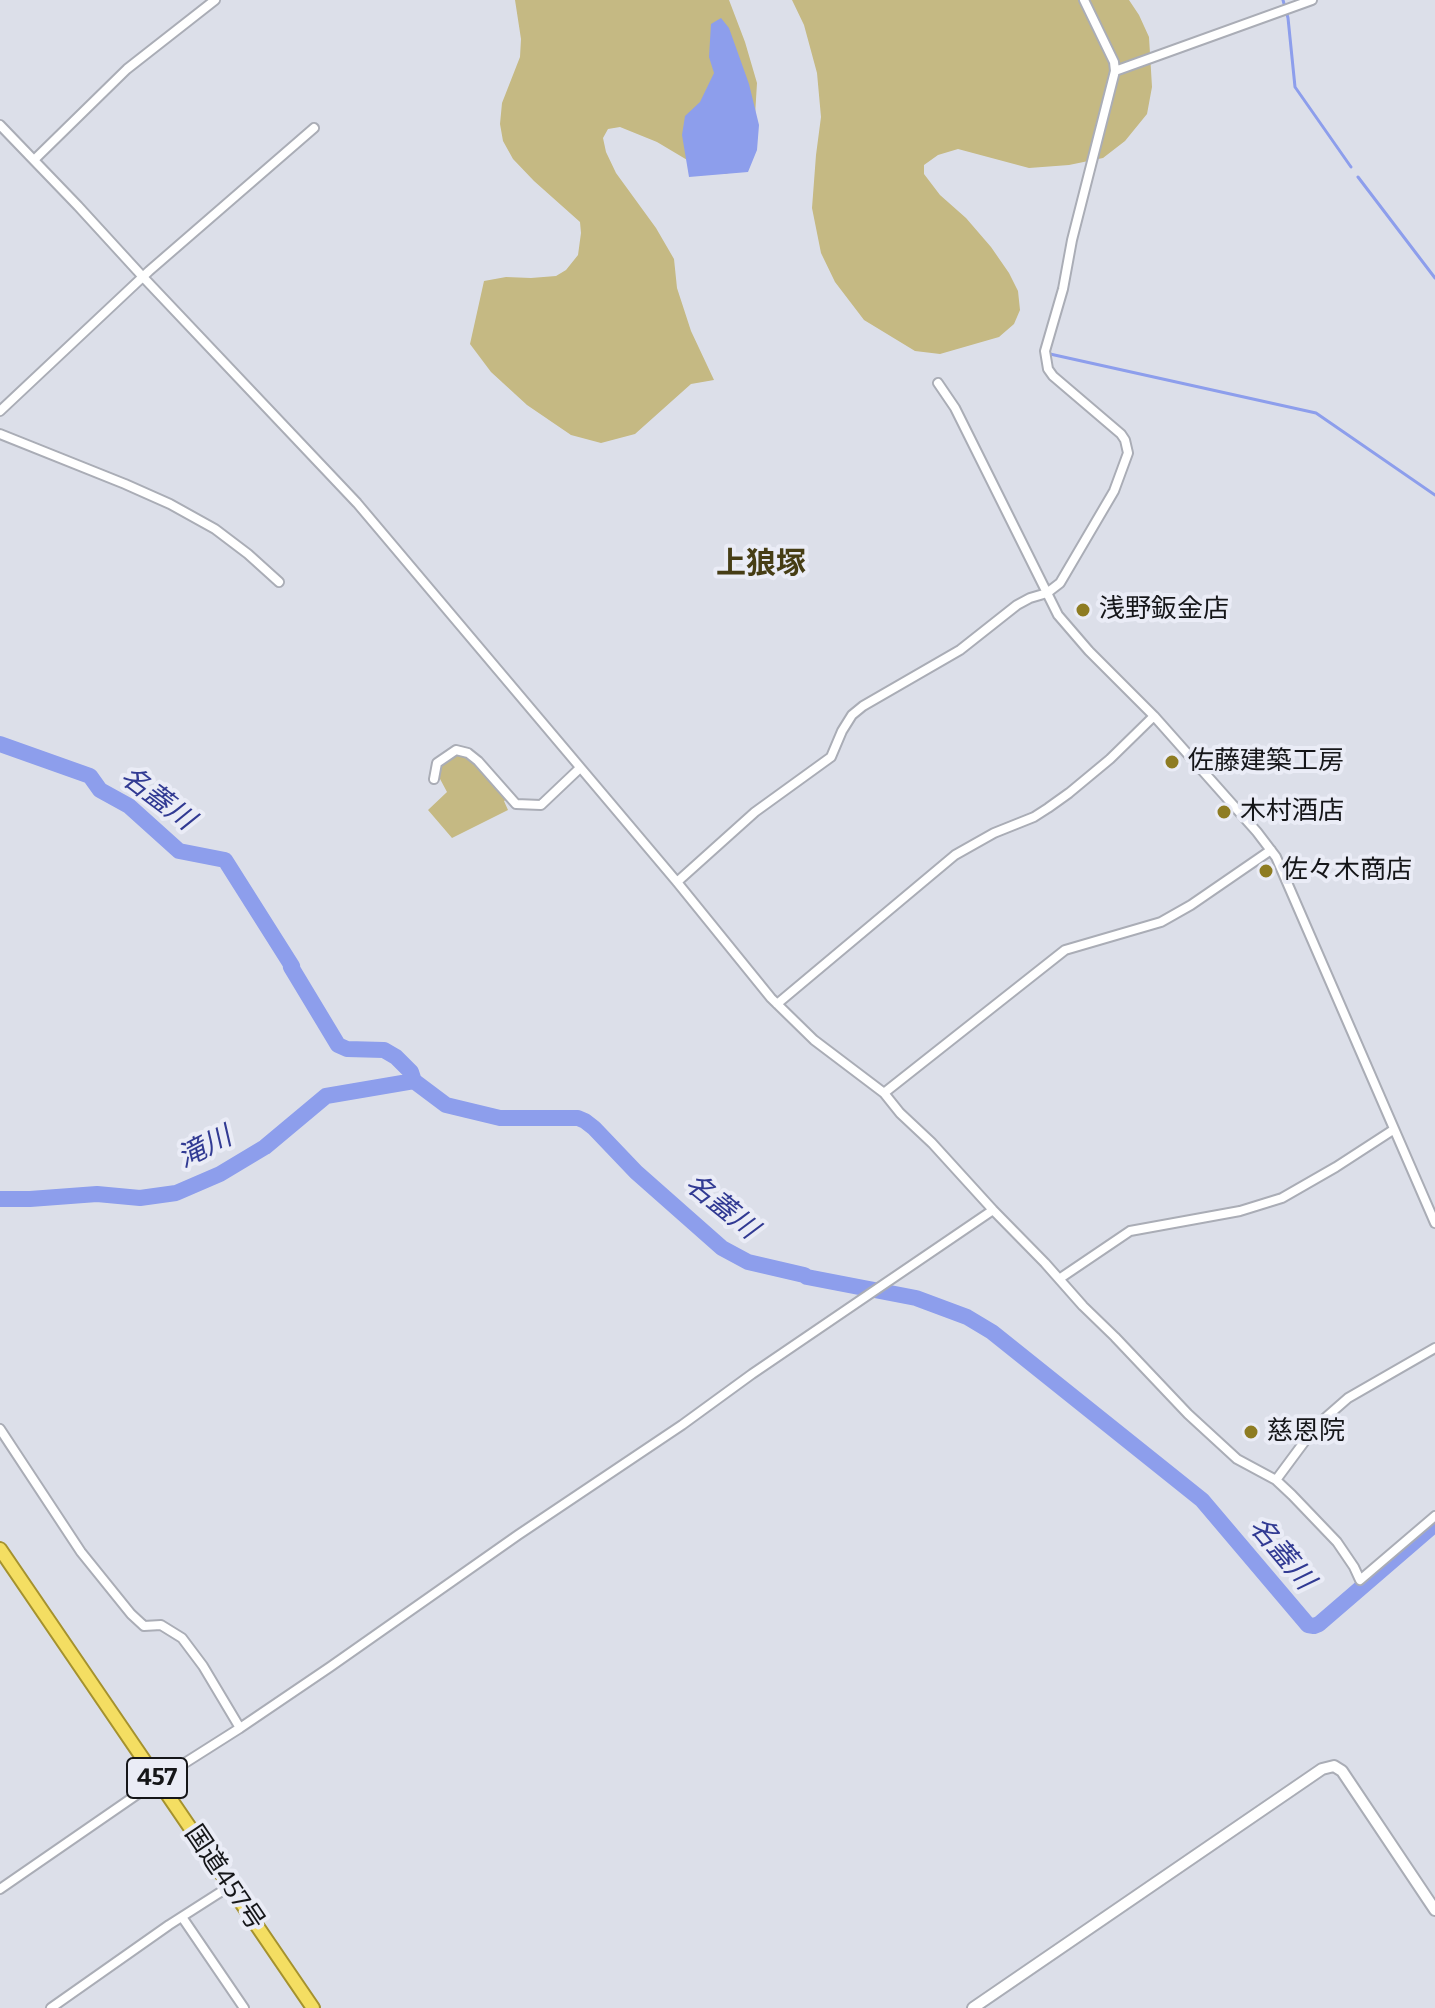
<!DOCTYPE html>
<meta charset="utf-8">
<style>
body{margin:0}
canvas{display:block;background:#dcdfe9}
</style>
<canvas width="1435" height="2008"></canvas>
<script>
const c = document.querySelector('canvas').getContext('2d');
c.lineJoin = 'round';
function fill(path, color) {
  c.fillStyle = color;
  c.fill(path, 'evenodd');
}
function toPath(rows) {
  const path = new Path2D();
  for (const r of rows) {
    path.moveTo(r[0], r[1]);
    for (let i = 2; i < r.length; i += 2) path.lineTo(r[i], r[i + 1]);
  }
  return path;
}
function stroke(path, color, width, dash) {
  c.strokeStyle = color;
  c.lineWidth = width;
  c.lineCap = dash ? 'butt' : 'round';
  c.setLineDash(dash || []);
  c.stroke(path);
}
function label(font, color, halo, rows, align = 'center') {
  c.font = font + ' Bitter,"Noto Sans JP",serif';
  c.lineWidth = 8;
  c.setLineDash([]);
  c.textBaseline = 'middle';
  c.strokeStyle = halo;
  c.fillStyle = color;
  for (const [text, x, y, turn = 0] of rows) {
    c.save();
    c.translate(x, y);
    c.rotate((+turn || 0) * Math.PI / 180);
    c.textAlign = isNaN(turn) ? turn : align;
    if (halo) c.strokeText(text, 0, 0);
    c.fillText(text, 0, 0);
    c.restore();
  }
}
fill(toPath([
 [515,0,729,0,745,42,757,83,754,132,736,171,725,174,704,170,657,142,620,127,608,129,603,138,606,152,616,173,656,228,674,259,677,288,691,331,714,380,691,384,635,434,601,443,571,435,527,405,491,372,470,344,484,281,506,277,531,278,556,276,566,270,578,255,581,233,580,222,534,181,513,159,503,141,500,124,502,103,520,57,521,39],
 [792,0,1129,0,1139,15,1149,37,1152,87,1147,114,1125,141,1103,158,1069,165,1029,168,958,149,938,155,924,165,924,174,940,195,966,218,991,247,1009,273,1018,291,1020,310,1014,324,999,337,940,354,915,351,864,320,835,282,821,253,812,208,816,155,821,117,817,73,804,25],
 [466,754,507,799,504,801,508,810,452,838,428,810,447,792,439,777,439,767,456,755]
]), '#c5b983');
fill(toPath([
 [721,18,729,28,749,84,759,125,757,150,748,172,689,177,682,135,685,116,700,102,714,73,709,57,711,24]
]), '#8d9eec');
stroke(toPath([
 [1283,0,1288,18,1295,87,1351,167],
 [1358,177,1435,278],
 [1050,354,1316,413,1435,495]
]), '#8d9eec', 3);
stroke(toPath([
 [0,744,90,776,100,790,129,806,179,851,225,860,292,966,291,967,338,1045,347,1049,384,1050,396,1057,411,1072,414,1081,446,1105,500,1118,578,1118,585,1121,594,1128,636,1172,722,1248,748,1262,804,1275,807,1277,916,1298,967,1317,992,1332,1202,1500,1308,1625,1314,1626,1319,1624,1435,1524],
 [0,1199,30,1199,97,1194,140,1198,176,1193,220,1174,265,1147,326,1096,414,1081]
]), '#8d9eec', 16);
const minor = toPath([
 [1115,71,1312,0],
 [0,125,78,206,143,277,357,503,677,882,771,998,814,1040,884,1093,900,1113,932,1143,993,1210,1045,1263,1083,1306,1115,1337,1188,1414,1237,1459,1276,1480,1292,1495,1337,1542,1354,1567,1360,1580,1435,1516],
 [34,160,127,69,215,0],
 [938,383,955,408,1058,615,1089,651,1154,716,1257,832,1276,857,1435,1223],
 [0,411,149,271,314,128],
 [0,434,125,484,170,504,215,529,248,554,279,582],
 [434,779,437,763,456,750,468,753,478,761,516,804,541,805,580,768],
 [677,882,755,812,831,757,842,731,852,715,863,706,960,650,1017,605,1030,598,1047,593,1060,583,1114,491,1128,453,1125,440,1121,434,1053,376,1048,369,1045,351,1063,289,1072,240,1115,71,1114,62,1084,0],
 [777,1004,955,855,994,833,1034,817,1048,808,1069,793,1110,759,1154,716],
 [884,1093,1065,950,1161,922,1191,905,1271,850],
 [1059,1279,1130,1231,1240,1211,1282,1198,1336,1167,1393,1130],
 [0,1429,81,1552,131,1614,144,1626,161,1625,182,1638,203,1666,240,1728],
 [1276,1480,1316,1426,1348,1398,1435,1348],
 [0,1889,158,1780,240,1728,330,1667,518,1535,682,1425,752,1374,993,1210],
 [182,1917,244,2008],
 [51,2008,169,1925,230,1886]
]);
const tertiary = toPath([
 [973,2008,1322,1769,1334,1766,1342,1771,1435,1910]
]);
const trunk = toPath([
 [0,1549,313,2008]
]);
stroke(minor, '#aaadb6', 12);
stroke(tertiary, '#aaadb6', 14);
stroke(trunk, '#a5922e', 16);
stroke(minor, '#fff', 8);
stroke(tertiary, '#fff', 10);
stroke(trunk, '#f4de62', 12);
for (const [x, y, r, color] of [
 [1083,610,8,"#8e7c22"],
 [1172,762,8,"#8e7c22"],
 [1224,812,8,"#8e7c22"],
 [1266,871,8,"#8e7c22"],
 [1251,1432,8,"#8e7c22"]
]) {
  const dot = new Path2D();
  dot.arc(x, y, r, 0, 2 * Math.PI);
  c.fillStyle = color;
  c.fill(dot);
  stroke(dot, '#eaecf6', 3);
}
for (const [x, y, w] of [
 [157,1778,60]
]) {
  const box = new Path2D();
  box.roundRect(x - w / 2, y - 20, w, 40, 6);
  c.fillStyle = '#eaecf6';
  c.fill(box);
  stroke(box, '#151619', 2);
}
label('bold 24px', '#151619', null, [
 ["457",157,1778]
]);
label('26px', '#151619', '#eaecf6', [
 ["浅野鈑金店",1099,610],
 ["佐藤建築工房",1188,762],
 ["木村酒店",1240,812],
 ["佐々木商店",1282,871],
 ["慈恩院",1267,1432]
], 'left');
label('26px', '#151619', '#eaecf6', [
 ["国道457号",224,1878,56]
]);
label('italic 28px', '#313a93', '#eaecf6', [
 ["名蓋川",157,799,37],
 ["滝川",205,1148,-27],
 ["名蓋川",721,1207,39],
 ["名蓋川",1281,1554,50]
]);
label('bold 30px', '#463d14', '#eaecf6', [
 ["上狼塚",761,565]
]);
</script>
